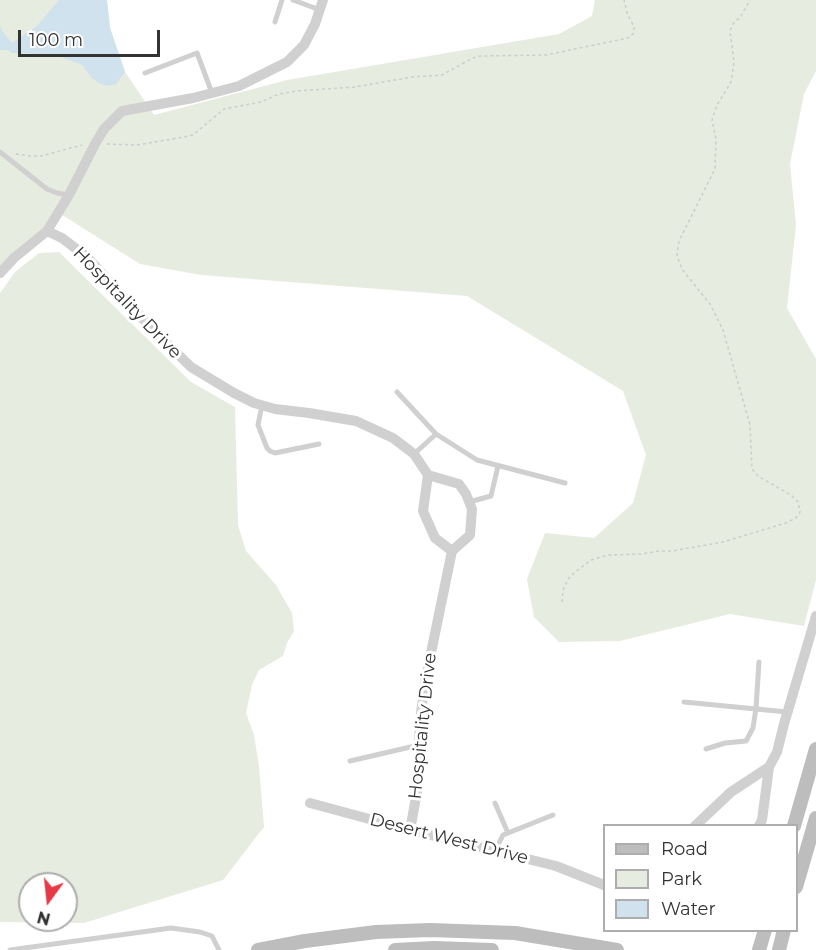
<!DOCTYPE html>
<style>
body{margin:0}
#map{position:relative;width:816px;height:950px;overflow:hidden;background:#fff;font-family:Montserrat,sans-serif}
canvas{display:block}
.legend{position:absolute;left:603px;top:824px;width:195px;height:108px;box-sizing:border-box;background:#fff;border:2px solid #adadad;margin:0;padding:8px 10px;list-style:none;font-size:18px;color:#333}
.legend li{display:flex;align-items:center;gap:12px;height:30px}
.legend b{width:30px;border:2px solid #adadad}
.north{position:absolute;left:18px;top:872px;width:60px;height:60px;box-sizing:border-box;background:#fff;border:2px solid #adadad;border-radius:50%;rotate:195deg;font-size:16px;font-weight:700;line-height:24px;text-align:center;color:#333}
.north::after{content:'';display:block;margin:auto;width:21px;height:27px;background:#e63946;clip-path:polygon(50% 0,100% 100%,50% 72%,0 100%)}
.scale{position:absolute;left:18px;top:30px;width:142px;height:27px;box-sizing:border-box;border:3px solid #333;border-top:0;padding-left:8px;font-size:18px;line-height:21px;white-space:nowrap;color:#333;-webkit-text-stroke:4px #fff;paint-order:stroke}
</style>
<div id="map">
<canvas width="816" height="950"></canvas>
<ul class="legend">
<li><b style="height:8px;background:#bdbdbd"></b>Road</li>
<li><b style="height:16px;background:#e6ecdf"></b>Park</li>
<li><b style="height:16px;background:#cfe2ee"></b>Water</li>
</ul>
<div class="north">N</div>
<div class="scale">100 m</div>
</div>
<script>
const c = document.querySelector('canvas').getContext('2d');
c.lineJoin = 'round';
function fill(path, color) {
  c.fillStyle = color;
  c.fill(path, 'evenodd');
}
function toPath(rows) {
  const path = new Path2D();
  for (const r of rows) {
    path.moveTo(r[0], r[1]);
    for (let i = 2; i < r.length; i += 2) path.lineTo(r[i], r[i + 1]);
  }
  return path;
}
function stroke(path, color, width, dash) {
  c.strokeStyle = color;
  c.lineWidth = width;
  c.lineCap = dash ? 'butt' : 'round';
  c.setLineDash(dash || []);
  c.stroke(path);
}
function label(font, color, halo, rows, align = 'center') {
  c.font = font + ' Montserrat,sans-serif';
  c.lineWidth = 6;
  c.setLineDash([]);
  c.textBaseline = 'middle';
  c.strokeStyle = halo;
  c.fillStyle = color;
  for (const [text, x, y, turn = 0] of rows) {
    c.save();
    c.translate(x, y);
    c.rotate((+turn || 0) * Math.PI / 180);
    c.textAlign = isNaN(turn) ? turn : align;
    if (halo) c.strokeText(text, 0, 0);
    c.fillText(text, 0, 0);
    c.restore();
  }
}
fill(toPath([
 [0,0,107,0,110,28,125,72,154,115,287,80,559,34,592,16,595,0,816,0,816,71,804,94,790,164,796,225,787,308,816,359,816,580,804,626,730,614,620,641,559,642,534,617,527,579,545,533,594,538,633,503,646,455,623,391,467,296,201,275,140,264,56,211,44,230,0,269],
 [59,252,191,382,235,407,238,525,246,551,276,585,292,613,294,631,287,643,283,656,259,670,252,685,246,713,254,735,259,766,264,827,223,880,84,923,0,922,0,293,15,272,39,253],
 [30,884,66,884,66,920,30,920]
]), '#e6ecdf');
fill(toPath([
 [59,0,107,0,110,28,125,72,116,84,107,86,99,83,92,78,82,65,59,56,45,54,12,53,9,50,0,50,0,26,2,31,12,43,37,26]
]), '#cfe2ee');
stroke(toPath([
 [107,144,137,145,184,137,193,135,224,109,261,102,279,94,296,91,355,87,412,77,442,75,473,58,480,56,546,55,628,38,634,33,634,27,627,13,624,0],
 [16,154,30,156,41,156,82,145],
 [562,602,563,590,568,579,574,573,591,560,608,555,641,554,659,551,672,551,723,542,786,523,794,519,798,516,800,512,798,502,791,495,758,476,752,469,750,425,723,330,710,304,689,278,682,269,677,256,678,246,680,239,715,169,716,139,712,120,717,105,731,82,734,62,730,31,733,24,741,16,750,0]
]), '#cdcdcd', 1.5, [3, 3]);
stroke(toPath([
 [293,0,320,10],
 [275,22,282,0],
 [145,73,197,53,212,93],
 [0,152,47,189,57,193,68,195],
 [397,392,436,434,477,460,565,483],
 [262,405,258,425,267,448,270,451,275,453,319,444],
 [414,454,436,434],
 [469,502,491,496,498,466],
 [684,702,787,712],
 [706,749,725,743,746,741,753,728,756,708,759,662],
 [350,761,419,745],
 [495,803,508,833],
 [495,851,503,835,553,815],
 [10,950,171,928,200,932,212,936,219,950]
]), '#d0d0d0', 5);
stroke(toPath([
 [47,231,62,238,87,257,152,329,191,367,234,393,254,403,275,409,309,413,356,421,393,438,414,454,428,475,423,511,435,538,452,551,470,535,472,509,466,494,459,484,428,475],
 [0,273,14,258,47,231,69,195,95,144,104,129,122,111,193,98,239,86,287,62,304,45,315,24,323,0],
 [310,803,410,830,556,866,604,885],
 [695,826,731,792,769,767],
 [759,826,762,820,769,767,777,752,784,724,816,616],
 [410,830,417,792,420,721,425,682,452,551]
]), '#d0d0d0', 10);
stroke(toPath([
 [794,826,816,749],
 [796,887,816,818],
 [258,950,305,941,376,932,430,930,515,933,617,950],
 [395,950,434,948,492,950],
 [759,950,765,930],
 [779,950,784,930]
]), '#bdbdbd', 14);
label('18px', '#333', '#fff', [
 ["Hospitality Drive",127,303,46],
 ["Hospitality Drive",423,726,-84],
 ["Desert West Drive",449,839,14]
]);
</script>
